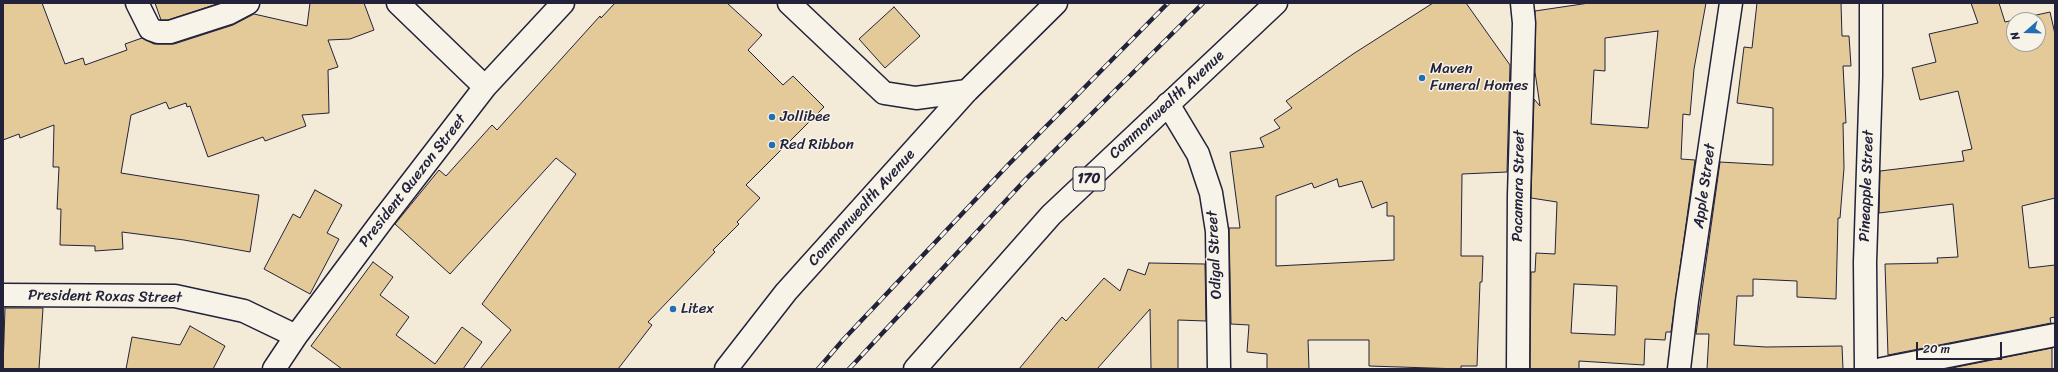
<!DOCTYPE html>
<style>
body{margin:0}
#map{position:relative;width:2058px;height:372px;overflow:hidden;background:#f3ebd8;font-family:Sriracha,sans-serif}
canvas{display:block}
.frame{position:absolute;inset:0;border:4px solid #22223b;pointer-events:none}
.north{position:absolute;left:2006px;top:12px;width:40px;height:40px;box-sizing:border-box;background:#f7f3e8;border:1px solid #a29fa3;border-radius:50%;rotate:250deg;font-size:11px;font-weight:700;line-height:16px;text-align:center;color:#22223b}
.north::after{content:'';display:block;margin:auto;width:14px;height:18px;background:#1f6fb2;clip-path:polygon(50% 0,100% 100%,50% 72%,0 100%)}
.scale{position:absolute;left:1916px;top:342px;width:86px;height:18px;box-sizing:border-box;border:2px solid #22223b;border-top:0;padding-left:5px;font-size:12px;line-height:14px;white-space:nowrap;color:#22223b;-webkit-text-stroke:3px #f7f3e8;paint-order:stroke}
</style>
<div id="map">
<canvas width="2058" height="372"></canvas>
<div class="frame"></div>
<div class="north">N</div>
<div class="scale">20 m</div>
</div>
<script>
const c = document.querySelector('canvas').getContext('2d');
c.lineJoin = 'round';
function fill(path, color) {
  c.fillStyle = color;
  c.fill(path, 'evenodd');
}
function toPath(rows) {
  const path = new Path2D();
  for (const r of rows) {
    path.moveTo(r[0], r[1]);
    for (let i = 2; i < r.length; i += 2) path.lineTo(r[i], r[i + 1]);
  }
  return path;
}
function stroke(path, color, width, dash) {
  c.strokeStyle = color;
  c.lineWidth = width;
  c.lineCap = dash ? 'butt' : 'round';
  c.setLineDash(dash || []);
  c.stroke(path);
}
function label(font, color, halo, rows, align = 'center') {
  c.font = font + ' Sriracha,sans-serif';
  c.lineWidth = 3;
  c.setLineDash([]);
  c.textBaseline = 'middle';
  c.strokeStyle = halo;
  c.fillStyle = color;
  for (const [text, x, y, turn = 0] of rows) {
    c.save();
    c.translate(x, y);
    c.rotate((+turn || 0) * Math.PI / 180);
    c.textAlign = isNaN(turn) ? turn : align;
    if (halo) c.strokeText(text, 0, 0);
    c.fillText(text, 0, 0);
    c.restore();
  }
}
const building = toPath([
 [3,3,42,3,65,64,83,58,85,65,127,50,125,44,142,38,154,44,174,44,233,25,254,14,307,26,310,3,364,3,374,30,350,39,328,40,338,67,328,70,329,113,302,115,306,126,265,141,263,137,208,157,190,106,187,107,186,103,169,109,166,102,131,115,121,173,259,195,250,252,184,240,122,232,123,249,95,251,95,246,60,245,61,209,57,209,59,167,53,167,54,125,20,138,19,134,3,140,3,3],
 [155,3,217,3,217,4,168,20,161,20,155,3],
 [615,3,727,3,762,35,748,50,783,85,793,76,824,107,746,185,760,198,737,222,739,224,713,250,715,252,648,322,652,325,618,369,480,369,511,330,482,304,576,174,556,158,450,274,395,224,439,170,446,176,492,125,497,130,600,16,601,18,615,3],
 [1433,3,1466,3,1510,65,1507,172,1462,174,1461,256,1483,256,1482,282,1480,282,1477,366,1461,366,1461,369,1369,366,1369,340,1308,340,1309,369,1267,369,1267,354,1247,352,1249,325,1231,324,1229,228,1240,228,1230,152,1264,147,1260,138,1280,128,1274,120,1292,108,1286,101,1353,54,1433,3],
 [1337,179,1339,187,1362,181,1372,208,1387,202,1387,216,1394,216,1394,260,1276,266,1276,196,1312,183,1314,188,1337,179],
 [1589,3,1706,3,1694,69,1690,115,1683,114,1681,159,1695,160,1671,332,1666,332,1665,340,1645,339,1644,365,1579,361,1579,369,1530,369,1531,272,1535,272,1536,253,1555,254,1557,202,1531,198,1534,99,1540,106,1535,72,1535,11,1589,3],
 [1658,31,1648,128,1591,124,1594,70,1605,71,1605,38,1658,31],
 [1574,284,1617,286,1615,335,1571,333,1574,284],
 [1757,3,1841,3,1842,36,1849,36,1851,66,1843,66,1846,123,1843,123,1844,168,1840,218,1838,218,1836,299,1797,297,1797,281,1753,279,1753,296,1737,296,1734,345,1766,347,1842,346,1843,369,1707,369,1709,334,1696,334,1720,162,1773,165,1773,108,1737,103,1744,47,1752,48,1757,3],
 [1971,3,1999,3,2005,22,2050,12,2055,34,2055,198,2022,206,2029,268,2055,265,2055,317,2050,318,2051,323,1888,355,1885,264,1938,263,1937,258,1958,257,1953,204,1879,213,1880,171,1964,161,1962,151,1972,149,1958,91,1920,100,1912,68,1936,62,1929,34,1978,23,1971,3],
 [2014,20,2038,20,2038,44,2014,44,2014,20],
 [894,7,920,36,885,68,859,39,894,7],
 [315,190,342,205,327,233,339,239,310,294,264,269,293,214,300,218,315,190],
 [373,262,393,277,380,295,409,317,396,335,435,364,462,327,482,342,463,369,342,369,311,346,373,262],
 [1149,263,1205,264,1206,321,1178,320,1178,369,1151,369,1150,309,1097,369,1019,369,1062,317,1066,321,1104,278,1120,291,1128,269,1145,275,1149,263],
 [5,308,43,308,39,369,3,369,5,308],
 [190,326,225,346,213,369,126,369,132,337,180,345,190,326],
 [2052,348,2052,369,1947,369,2052,348]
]);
fill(building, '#e4c999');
stroke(building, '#22223b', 1);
const minor = toPath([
 [137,3,150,29,158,32,170,32,229,13,248,3],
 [398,3,485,87],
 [1168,104,1198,154,1211,193,1217,231,1219,369],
 [3,295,175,296,244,311,296,336],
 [274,369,296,336,384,218,485,87,563,3],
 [1518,369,1519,195,1524,23,1522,3],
 [1679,369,1687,301,1731,3],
 [1866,369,1865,262,1871,76,1871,3],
 [1882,369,2055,335]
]);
const major = toPath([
 [789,3,884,93,916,98,967,91],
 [726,369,786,292,967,91,1056,3],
 [915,369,1051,215,1276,3]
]);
stroke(minor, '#22223b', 25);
stroke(major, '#22223b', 25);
stroke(minor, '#f7f3e8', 22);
stroke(major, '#f7f3e8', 22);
const rail = toPath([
 [818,369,843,340,1009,164,1168,3],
 [849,369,1026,179,1203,3]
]);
stroke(rail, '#22223b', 4.5);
stroke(rail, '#f7f3e8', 3, [9]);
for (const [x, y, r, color] of [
 [1422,78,4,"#1f6fb2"],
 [772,117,4,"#1f6fb2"],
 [772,145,4,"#1f6fb2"],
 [673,309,4,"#1f6fb2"]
]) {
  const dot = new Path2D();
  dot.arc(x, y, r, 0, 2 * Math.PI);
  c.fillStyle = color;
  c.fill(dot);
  stroke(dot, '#f7f3e8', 1.5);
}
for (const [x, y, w] of [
 [1089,179,32]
]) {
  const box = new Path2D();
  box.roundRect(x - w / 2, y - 12, w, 24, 3);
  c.fillStyle = '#f7f3e8';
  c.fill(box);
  stroke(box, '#22223b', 1);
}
label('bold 14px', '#22223b', null, [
 ["170",1089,179]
]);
label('15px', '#22223b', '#f7f3e8', [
 ["Maven",1430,69],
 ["Funeral Homes",1430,86],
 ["Jollibee",780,117],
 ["Red Ribbon",780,145],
 ["Litex",681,309]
], 'left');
label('15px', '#22223b', '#f7f3e8', [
 ["Commonwealth Avenue",1167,105,-43],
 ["President Quezon Street",413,181,-52],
 ["Pacamara Street",1519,186,-89],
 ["Apple Street",1705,186,-82],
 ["Pineapple Street",1867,186,-88],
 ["Commonwealth Avenue",862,208,-48],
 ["Odigal Street",1215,255,-93],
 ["President Roxas Street",105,297,1]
]);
</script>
